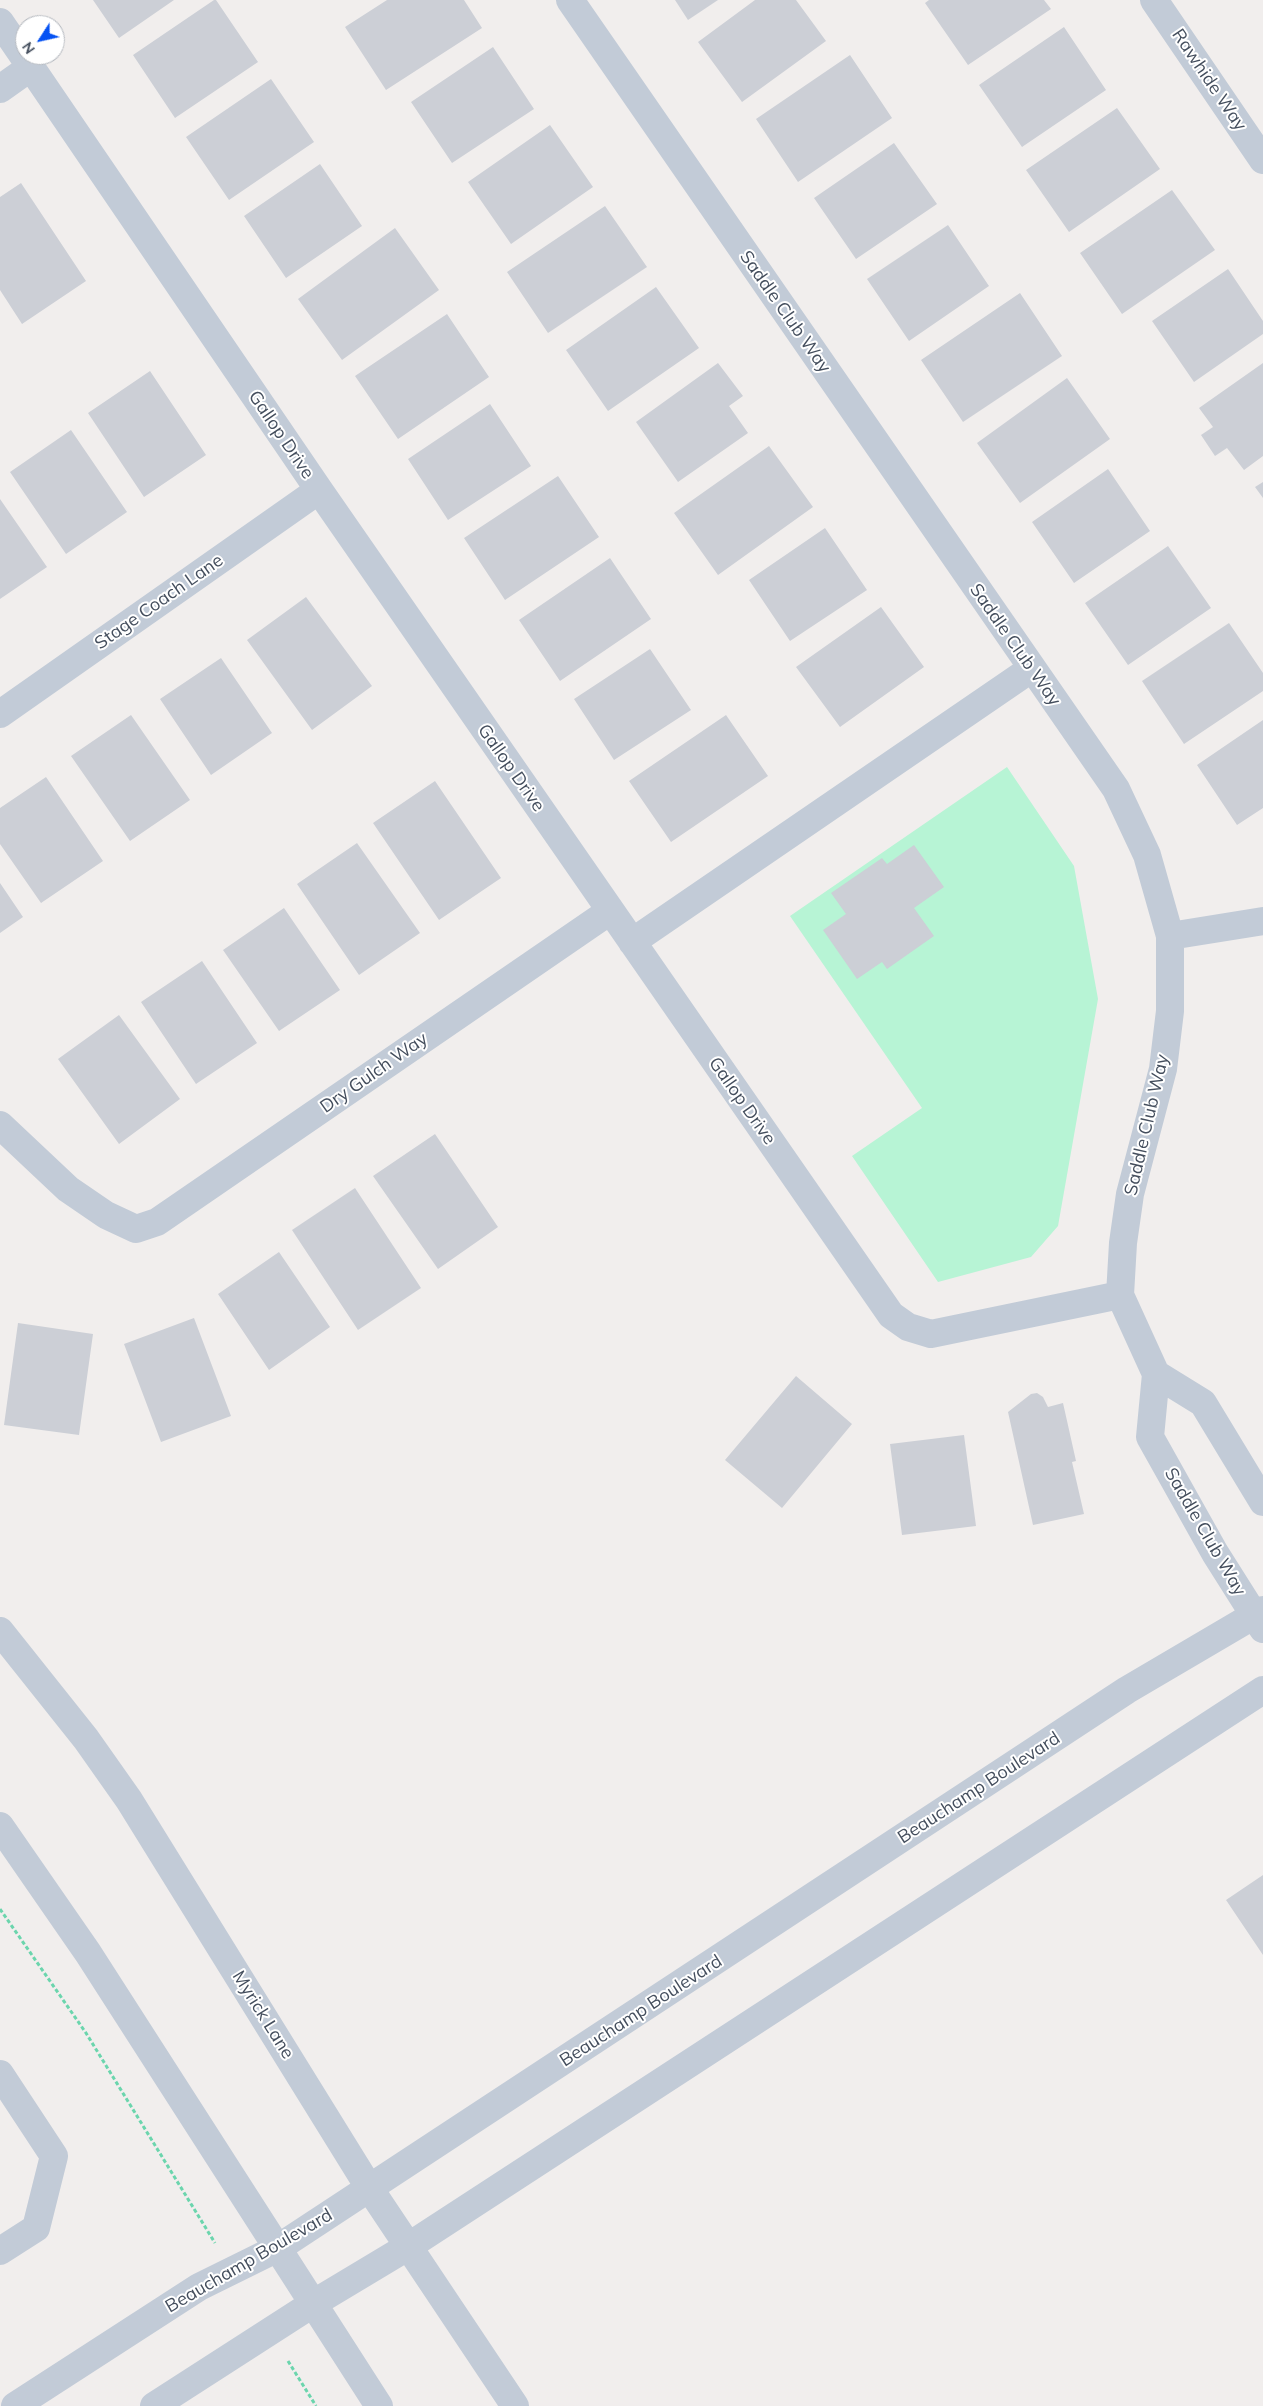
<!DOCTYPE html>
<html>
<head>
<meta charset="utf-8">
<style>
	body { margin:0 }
	#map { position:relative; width:1263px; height:2406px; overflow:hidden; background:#f1eeed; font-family:Mulish,sans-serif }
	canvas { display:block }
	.north { position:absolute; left:15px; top:15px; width:50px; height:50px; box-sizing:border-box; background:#fff; border:1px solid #b4b8be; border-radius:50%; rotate:235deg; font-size:14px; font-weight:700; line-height:20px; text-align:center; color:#444e5d }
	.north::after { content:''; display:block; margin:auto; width:18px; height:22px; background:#0552f3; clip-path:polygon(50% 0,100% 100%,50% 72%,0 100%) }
</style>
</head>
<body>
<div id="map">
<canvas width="1263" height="2406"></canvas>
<div class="north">N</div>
</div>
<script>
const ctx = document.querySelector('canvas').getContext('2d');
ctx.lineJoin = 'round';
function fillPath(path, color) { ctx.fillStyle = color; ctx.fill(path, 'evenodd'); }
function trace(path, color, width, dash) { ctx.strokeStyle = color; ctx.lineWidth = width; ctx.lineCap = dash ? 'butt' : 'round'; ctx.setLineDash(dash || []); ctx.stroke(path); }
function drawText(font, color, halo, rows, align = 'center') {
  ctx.font = font + ' Mulish,sans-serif'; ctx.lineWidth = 4; ctx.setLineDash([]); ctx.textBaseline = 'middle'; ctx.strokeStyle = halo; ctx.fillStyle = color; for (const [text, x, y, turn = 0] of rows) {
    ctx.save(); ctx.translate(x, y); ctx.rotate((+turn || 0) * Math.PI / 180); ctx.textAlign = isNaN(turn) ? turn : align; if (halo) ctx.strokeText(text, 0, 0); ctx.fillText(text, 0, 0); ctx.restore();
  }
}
const green = new Path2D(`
	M1007,767L1074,866L1098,999L1058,1226L1031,1257L938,1282L852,1156L922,1108L790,916Z`);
const building = new Path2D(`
	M93,0H174L119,38Z
	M214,0H216L258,62L175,118L133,55Z
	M387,0H464L482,28L386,90L345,27Z
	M675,0H718L688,20Z
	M755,0H796L826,41L742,102L698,42Z
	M929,0H1044L1051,9L968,65L925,3Z
	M1064,27L1106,90L1022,147L979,85Z
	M493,47L534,109L452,163L411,102Z
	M850,55L892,118L798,182L756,119Z
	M271,79L314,142L229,200L186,137Z
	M1117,108L1160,169L1069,232L1026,170Z
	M550,125L593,187L511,244L468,182Z
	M894,143L937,204L856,259L814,198Z
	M320,164L362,226L286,278L244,216Z
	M21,183L86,281L22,324L0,290V197Z
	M1172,190L1215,250L1122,314L1080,253Z
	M605,206L647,267L548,333L507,272Z
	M948,225L989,286L909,341L867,279Z
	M395,228L439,290L342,360L298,299Z
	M1228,269L1263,321V334L1194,382L1152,321Z
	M656,287L699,348L608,411L566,350Z
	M1020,293L1062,356L963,422L921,360Z
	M447,314L489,377L398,439L355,376Z
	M718,363L743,396L729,406L748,433L678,482L636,422Z
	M1263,363V456L1244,470L1227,448L1215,456L1201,435L1213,427L1199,408Z
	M150,371L206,455L144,497L88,413Z
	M1067,378L1110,439L1020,503L977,443Z
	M490,404L531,466L448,520L408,459Z
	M71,430L127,512L66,554L10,472Z
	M769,446L813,507L718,575L674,513Z
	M1108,469L1150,531L1074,583L1032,522Z
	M558,476L599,537L505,600L464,538Z
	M1263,482V498L1255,487Z
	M0,499L47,567L0,599Z
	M825,528L867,590L790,641L749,580Z
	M1168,546L1211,608L1128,665L1085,603Z
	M610,558L651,619L560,681L519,620Z
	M306,597L372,686L312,730L247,640Z
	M881,607L924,667L840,727L796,667Z
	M1229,623L1263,673V691L1184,744L1142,681Z
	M650,649L691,710L614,760L574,699Z
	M221,658L272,733L211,775L160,699Z
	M131,715L190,800L130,841L71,756Z
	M726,715L768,776L671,842L629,781Z
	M1263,720V808L1237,825L1197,765Z
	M46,777L103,861L41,903L0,844V808Z
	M435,781L501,878L439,920L373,823Z
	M357,843L420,933L359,975L297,884Z
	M914,845L944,887L914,908L934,936L887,969L882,962L857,979L823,930L846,914L831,893L882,858L887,864Z
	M0,883L23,917L0,933Z
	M284,908L340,990L279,1031L223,950Z
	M202,961L257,1043L196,1084L141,1002Z
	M119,1015L180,1099L119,1144L58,1059Z
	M435,1134L498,1227L438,1269L373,1176Z
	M355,1188L421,1288L358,1330L292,1230Z
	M279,1252L330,1327L269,1370L218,1294Z
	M194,1318L231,1416L161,1442L124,1344Z
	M18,1323L93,1334L79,1435L4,1425Z
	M796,1376L852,1424L782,1508L725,1460Z
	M1037,1393L1043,1397L1048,1407L1063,1403L1076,1461L1072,1462L1084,1514L1033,1525L1008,1412L1031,1394Z
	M964,1435L976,1526L902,1535L890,1444Z
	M1263,1875V1955L1226,1900Z`);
const path = new Path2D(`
	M0,1909L86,2033L215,2243
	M288,2361L316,2406`);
const minor = new Path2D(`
	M570,0L1116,789L1147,855L1170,936V1011L1163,1069L1130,1194L1123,1243L1120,1295L1156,1374L1150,1437L1215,1553L1263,1629
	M1154,0L1263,160
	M0,22L319,490L891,1315L908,1327L931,1334L1120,1295
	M0,89L31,67
	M0,714L319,490
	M1170,936L1263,921
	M632,942L1031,669
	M0,1125L68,1189L106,1215L136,1229L157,1222L610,911
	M1156,1374L1203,1403L1263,1502
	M0,1631L86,1739L129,1800L370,2189L515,2406
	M0,1826L88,1953L379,2406
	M0,2074L54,2156L36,2228L0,2251
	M15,2406L199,2287L278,2248L1127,1690L1263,1610
	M154,2406L314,2303L409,2246L1263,1690`);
const streetNames = [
	["Rawhide Way",1209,80,56],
	["Saddle Club Way",785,312,55],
	["Gallop Drive",281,435,56],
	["Stage Coach Lane",159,602,-35],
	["Saddle Club Way",1015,645,55],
	["Gallop Drive",511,768,55],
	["Dry Gulch Way",374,1073,-35],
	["Gallop Drive",742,1101,55],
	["Saddle Club Way",1147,1125,-77],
	["Saddle Club Way",1205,1532,60],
	["Beauchamp Boulevard",979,1788,-33],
	["Beauchamp Boulevard",641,2011,-33],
	["Myrick Lane",263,2015,58],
	["Beauchamp Boulevard",249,2261,-30]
];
fillPath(green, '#b7f4d5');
fillPath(building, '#cccfd6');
trace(path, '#6bd5ad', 3, [4, 2.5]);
trace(minor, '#c2cbd7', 28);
drawText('18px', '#444e5d', '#fff', streetNames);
</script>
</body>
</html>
